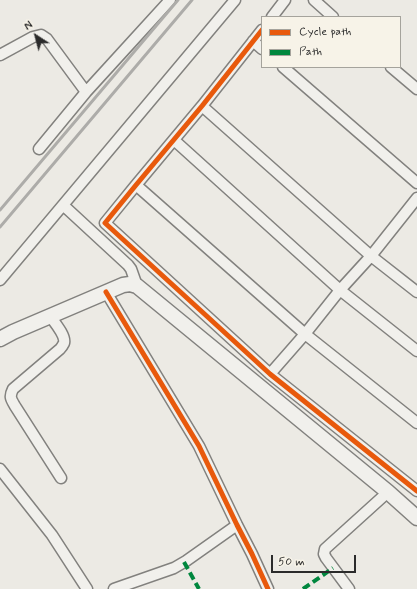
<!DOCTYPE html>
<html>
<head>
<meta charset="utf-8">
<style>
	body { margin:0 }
	#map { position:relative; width:417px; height:589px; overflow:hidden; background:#eceae4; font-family:Mynerve,sans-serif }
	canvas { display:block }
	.legend { position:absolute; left:261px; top:16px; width:140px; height:52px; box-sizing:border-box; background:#f7f3e8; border:1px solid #a5a39c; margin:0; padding:5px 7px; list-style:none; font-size:12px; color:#2b2b2b }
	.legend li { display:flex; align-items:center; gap:8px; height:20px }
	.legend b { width:20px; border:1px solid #a5a39c }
	.north { position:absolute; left:16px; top:16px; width:40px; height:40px; -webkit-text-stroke:3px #f7f3e8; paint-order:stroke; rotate:324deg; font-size:11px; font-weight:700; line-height:16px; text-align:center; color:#2b2b2b }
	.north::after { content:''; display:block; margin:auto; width:14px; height:18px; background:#2b2b2b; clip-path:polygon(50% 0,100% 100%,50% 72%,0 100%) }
	.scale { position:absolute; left:271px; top:555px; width:85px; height:18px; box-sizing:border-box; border:2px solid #2b2b2b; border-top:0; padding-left:5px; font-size:12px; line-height:14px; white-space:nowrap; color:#2b2b2b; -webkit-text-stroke:3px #f7f3e8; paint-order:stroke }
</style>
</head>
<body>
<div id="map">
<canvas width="417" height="589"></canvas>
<ul class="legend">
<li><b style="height:5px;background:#e8590c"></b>Cycle path</li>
<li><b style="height:5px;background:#00873e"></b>Path</li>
</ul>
<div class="north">N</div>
<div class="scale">50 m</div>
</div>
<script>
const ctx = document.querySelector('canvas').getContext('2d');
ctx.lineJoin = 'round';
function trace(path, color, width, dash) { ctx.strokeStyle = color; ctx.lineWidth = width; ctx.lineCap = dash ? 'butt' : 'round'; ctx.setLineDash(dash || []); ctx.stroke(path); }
const street = new Path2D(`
	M314,0L333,17
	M272,17L285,0
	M262,30L202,106L136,185L105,223L270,374L417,491
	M253,41L262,49
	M0,55L33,37L41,35L47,39L86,92
	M283,67L417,183
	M391,67L417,89
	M202,106L371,256L417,292
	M174,140L340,290L417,351
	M39,149L86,92L170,0
	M136,185L305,334L417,423
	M63,205L128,265L131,269L137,286
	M0,280L235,0
	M106,292L199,446L237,525L252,554L268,589
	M50,316C55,323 66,336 64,343C63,345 61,348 60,349L13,389C9,397 11,399 15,406L61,478
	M270,374L305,334L340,290L371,256L417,198
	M0,469L52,535L87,589
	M114,589L174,568L186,561L237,525
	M349,589L326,558L324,554L325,549L388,492`);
const secondary = new Path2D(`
	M0,339L13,332L123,285L130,284L137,286L388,492L417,518`);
const rail = new Path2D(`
	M0,210L178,0
	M0,227L192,0`);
const quiet = new Path2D(`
	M184,562L199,589
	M303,589L333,568`);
const cycleway = new Path2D(`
	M262,30L202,106L136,185L105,223L270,374L417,491
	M106,292L199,446L237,525L252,554L268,589`);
trace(street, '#82817e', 13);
trace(secondary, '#82817e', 17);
trace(street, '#f1f0ec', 10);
trace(secondary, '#f1f0ec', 14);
trace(rail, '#adaca9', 3);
trace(quiet, '#00873e', 4, [8, 4]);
trace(cycleway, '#e8590c', 5);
</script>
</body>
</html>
